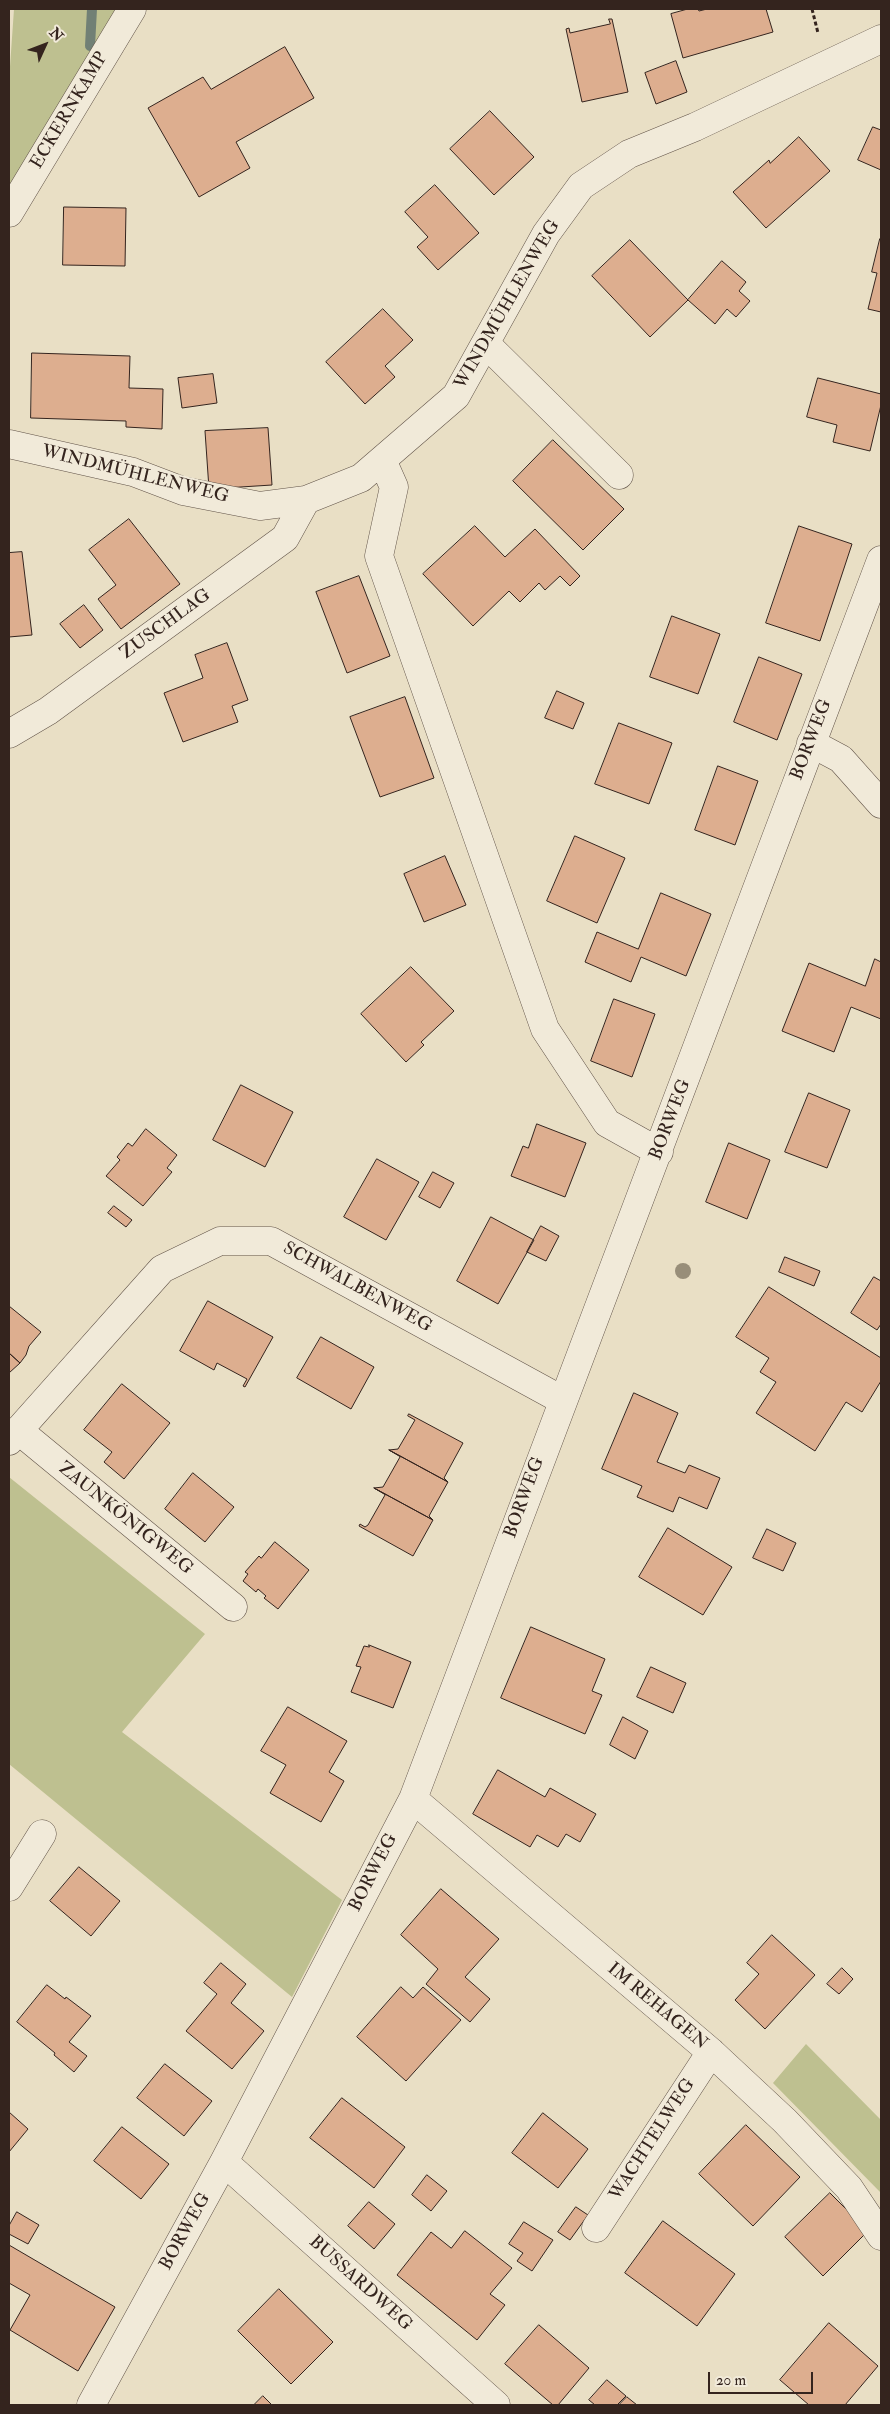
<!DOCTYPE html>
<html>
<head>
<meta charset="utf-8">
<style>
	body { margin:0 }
	#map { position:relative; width:890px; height:2414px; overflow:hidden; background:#e9dfc5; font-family:"IM FELL Double Pica",serif }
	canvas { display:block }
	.frame { position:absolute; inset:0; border:10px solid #34241e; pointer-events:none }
	.north { position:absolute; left:20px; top:20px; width:50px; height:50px; -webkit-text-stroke:4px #f1ead9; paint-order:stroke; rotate:47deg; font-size:14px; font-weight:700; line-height:20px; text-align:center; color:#34241e }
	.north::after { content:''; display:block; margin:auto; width:18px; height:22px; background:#34241e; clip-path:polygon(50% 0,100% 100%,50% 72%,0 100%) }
	.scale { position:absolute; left:708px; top:2372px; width:105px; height:22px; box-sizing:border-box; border:2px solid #34241e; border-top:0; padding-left:6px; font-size:15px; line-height:18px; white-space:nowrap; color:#34241e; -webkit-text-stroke:4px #f1ead9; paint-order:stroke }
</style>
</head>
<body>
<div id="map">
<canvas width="890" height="2414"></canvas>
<div class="frame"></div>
<div class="north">N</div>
<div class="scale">20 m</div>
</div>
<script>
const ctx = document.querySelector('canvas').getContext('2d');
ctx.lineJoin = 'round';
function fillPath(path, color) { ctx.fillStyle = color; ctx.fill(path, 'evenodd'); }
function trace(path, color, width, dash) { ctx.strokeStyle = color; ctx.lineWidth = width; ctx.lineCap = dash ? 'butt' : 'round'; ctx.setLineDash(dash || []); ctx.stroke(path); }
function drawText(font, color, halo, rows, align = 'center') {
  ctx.font = font + ' "IM FELL Double Pica",serif'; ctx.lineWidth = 4; ctx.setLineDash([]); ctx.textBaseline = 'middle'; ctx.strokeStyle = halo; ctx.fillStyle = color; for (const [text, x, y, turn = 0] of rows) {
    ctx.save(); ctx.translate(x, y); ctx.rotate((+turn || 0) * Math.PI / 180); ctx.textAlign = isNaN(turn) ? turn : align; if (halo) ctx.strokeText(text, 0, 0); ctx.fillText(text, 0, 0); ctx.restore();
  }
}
const green = new Path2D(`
	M14,9H130L9,200V81Z
	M9,1477L205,1634L122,1732L342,1900L292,1997L9,1764Z
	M806,2044L881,2120V2193L773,2083Z`);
const stream = new Path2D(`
	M90,46L92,9`);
const building = new Path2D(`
	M688,9H698L699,11L707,9H766L773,32L683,58L671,14Z
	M609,19H612L628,92L582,102L566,29L569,28L570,33L610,24Z
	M285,47L314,98L236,142L250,168L199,197L148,108L203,77L211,89Z
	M676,61L687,92L656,104L645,73Z
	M490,111L534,157L494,195L450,149Z
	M873,127L881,130V170L858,160Z
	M799,137L830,171L766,228L733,192L769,160L770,163Z
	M435,185L479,233L438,270L417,247L428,237L405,212Z
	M64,207L126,208L125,266L63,265Z
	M880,239L881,240V312L868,309L877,273L872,272Z
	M630,240L688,300L650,337L592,276Z
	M722,261L746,282L739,291L750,301L736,317L727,309L715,324L688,300Z
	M383,309L413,340L385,366L395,377L365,404L326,362Z
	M32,353L130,356L129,388L163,389L162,429L126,427V421L31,418Z
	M213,374L217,403L182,408L178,378Z
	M818,378L881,394V405L870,451L833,442L837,425L807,417Z
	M268,428L272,485L209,489L205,431Z
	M553,440L624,509L583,550L513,481Z
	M129,519L180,584L121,629L98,599L116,585L89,550Z
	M475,526L505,557L535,529L580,576L570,586L560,576L545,590L539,583L520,602L509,591L473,626L423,574Z
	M799,526L852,544L820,641L766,623Z
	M22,552L32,635L9,637V553Z
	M359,576L390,656L347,673L316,592Z
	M84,605L103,630L80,648L60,624Z
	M672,616L720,634L698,694L650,677Z
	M227,643L248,700L232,706L238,722L183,742L164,693L203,678L195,655Z
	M759,657L802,674L777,740L734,722Z
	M557,691L584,703L573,729L545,718Z
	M405,697L434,778L380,797L350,717Z
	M619,723L672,743L649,804L595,784Z
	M718,766L758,781L735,845L695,830Z
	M575,836L625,858L597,923L547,901Z
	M445,856L466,905L424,922L404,874Z
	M661,893L711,914L686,976L641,957L631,982L585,962L597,932L638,949Z
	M875,959L881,962V1019L851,1007L834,1052L782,1031L809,963L865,986Z
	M411,967L454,1011L421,1042L424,1045L406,1062L361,1014Z
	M614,999L655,1014L632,1077L591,1061Z
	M241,1085L293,1112L265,1167L213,1140Z
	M809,1093L850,1110L827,1168L785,1152Z
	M537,1124L586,1143L565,1197L511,1176L523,1146L528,1148Z
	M146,1129L177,1155L167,1168L172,1172L143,1206L106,1176L120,1160L117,1157L128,1143L132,1146Z
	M729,1143L770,1160L747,1219L706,1202Z
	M377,1159L419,1182L386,1240L344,1217Z
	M433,1172L454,1183L440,1208L419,1197Z
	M114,1206L132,1220L126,1227L108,1213Z
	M491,1217L534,1240L498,1304L457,1281Z
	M541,1226L559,1236L546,1261L527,1252Z
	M785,1257L820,1271L814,1286L779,1272Z
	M874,1277L881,1281V1324L877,1330L851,1313Z
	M769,1287L881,1358V1381L862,1412L846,1402L815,1451L756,1413L776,1382L760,1372L769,1358L736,1337Z
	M208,1301L273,1337L245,1387L243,1386L247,1379L217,1363L214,1370L180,1351Z
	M9,1306L41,1332L29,1346L26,1355L20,1363L9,1353Z
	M321,1337L374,1367L351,1409L297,1378Z
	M9,1353L20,1363L9,1373Z
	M122,1384L170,1423L124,1479L104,1462L112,1452L84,1430Z
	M634,1393L678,1413L657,1462L685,1473L689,1465L720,1478L707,1509L679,1497L673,1512L637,1497L642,1486L602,1469Z
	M409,1414L463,1443L444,1478L448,1482L389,1450L398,1449L415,1420L408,1416Z
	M389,1450L448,1482L429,1516L433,1520L374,1488L383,1487L400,1457Z
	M193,1473L234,1507L205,1542L165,1509Z
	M374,1488L433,1520L413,1556L359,1526L360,1524L365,1527L368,1525L385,1495Z
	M668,1528L732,1567L703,1615L639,1577Z
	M767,1529L796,1543L783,1571L753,1558Z
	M275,1542L309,1570L278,1609L264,1598L266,1596L258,1589L256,1592L243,1581L248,1574L245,1572L259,1556L261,1558Z
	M531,1627L605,1659L592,1691L602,1695L585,1734L501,1698Z
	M369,1645L411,1662L393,1708L351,1692L361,1667L356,1666L364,1646L369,1647Z
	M651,1667L686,1683L673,1713L637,1697Z
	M288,1707L347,1741L329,1772L344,1781L321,1822L270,1793L286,1765L261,1751Z
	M623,1717L648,1731L635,1759L610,1745Z
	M498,1770L545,1797L550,1788L596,1814L580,1842L566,1834L558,1847L537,1835L530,1847L473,1814Z
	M79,1867L120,1901L91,1936L50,1901Z
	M441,1889L499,1939L465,1977L490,1999L470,2022L426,1984L438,1969L401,1935Z
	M772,1935L815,1975L765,2029L735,2000L759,1974L747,1963Z
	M221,1963L246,1984L231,2003L264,2031L232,2069L186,2031L217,1994L204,1983Z
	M842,1968L853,1979L839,1994L827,1984Z
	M47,1985L65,1999L66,1997L91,2016L69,2042L87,2056L74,2072L54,2055L55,2053L17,2022Z
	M401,1987L413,1998L423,1987L461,2020L406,2081L357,2037Z
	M165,2064L212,2101L184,2136L137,2098Z
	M342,2098L405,2147L374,2188L310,2138Z
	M9,2112L28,2129L9,2152Z
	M543,2113L588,2149L558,2188L512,2153Z
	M746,2125L800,2177L753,2226L699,2174Z
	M122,2127L169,2164L141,2199L94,2161Z
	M427,2175L447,2191L431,2211L412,2195Z
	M830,2193L868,2231L823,2276L785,2237Z
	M369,2202L395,2224L374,2249L348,2226Z
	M576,2207L588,2215L570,2240L558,2232Z
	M17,2212L39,2225L28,2244L9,2234V2226Z
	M663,2221L735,2274L697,2326L625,2273Z
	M524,2222L553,2240L532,2271L517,2261L523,2253L509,2244Z
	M465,2231L512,2268L490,2294L505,2305L477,2340L397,2275L431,2232L451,2248Z
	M9,2245L115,2307L78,2371L10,2330L30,2295L9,2283Z
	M279,2289L333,2342L291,2384L238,2331Z
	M829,2323L878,2366L845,2405H809L780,2380Z
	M539,2325L589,2368L558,2405H553L505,2364Z
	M607,2380L626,2396L617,2405H595L589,2400Z
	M263,2396L272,2405H254Z
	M627,2397L637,2405H619Z`);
const path = new Path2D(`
	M812,9L818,33`);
const minor = new Path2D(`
	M9,213L132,9
	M486,344L619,475
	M9,444L133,472L183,491L260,506L306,500L361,478L456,396L546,234L581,186L629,154L695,127L881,39
	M382,460L394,487L379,556L545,1029L607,1123L659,1152
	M9,734L48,711L285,538L306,500
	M811,743L841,759L881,804
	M18,1430L233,1607
	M9,1441L162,1269L220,1241H271L562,1400
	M413,1799L711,2052L785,2121L849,2188L881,2236
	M9,1887L42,1834
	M224,2162L496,2405
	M596,2228L711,2052
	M91,2405L224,2162L413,1799L881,560`);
const trees = [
	[683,1271]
];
const streetNames = [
	["ECKERNKAMP",70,111,-59],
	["WINDMÜHLENWEG",508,305,-60],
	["WINDMÜHLENWEG",135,475,14],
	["ZUSCHLAG",166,625,-36],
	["BORWEG",812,740,-69],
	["BORWEG",671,1120,-69],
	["SCHWALBENWEG",357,1288,29],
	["BORWEG",525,1498,-70],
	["ZAUNKÖNIGWEG",125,1519,39],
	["BORWEG",374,1873,-63],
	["IM REHAGEN",657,2007,40],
	["WACHTELWEG",653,2140,-57],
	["BORWEG",186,2232,-61],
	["BUSSARDWEG",360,2284,42]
];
fillPath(green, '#bec090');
trace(stream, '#718075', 10);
fillPath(building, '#ddae8f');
trace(building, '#34241e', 1);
trace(minor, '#615348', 29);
trace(path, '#34241e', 3, [4, 2.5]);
trace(minor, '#f1ead9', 28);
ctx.fillStyle = '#988e79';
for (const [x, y] of trees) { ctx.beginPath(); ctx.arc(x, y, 8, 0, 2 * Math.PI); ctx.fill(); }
drawText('18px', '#34241e', '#f1ead9', streetNames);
</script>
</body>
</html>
